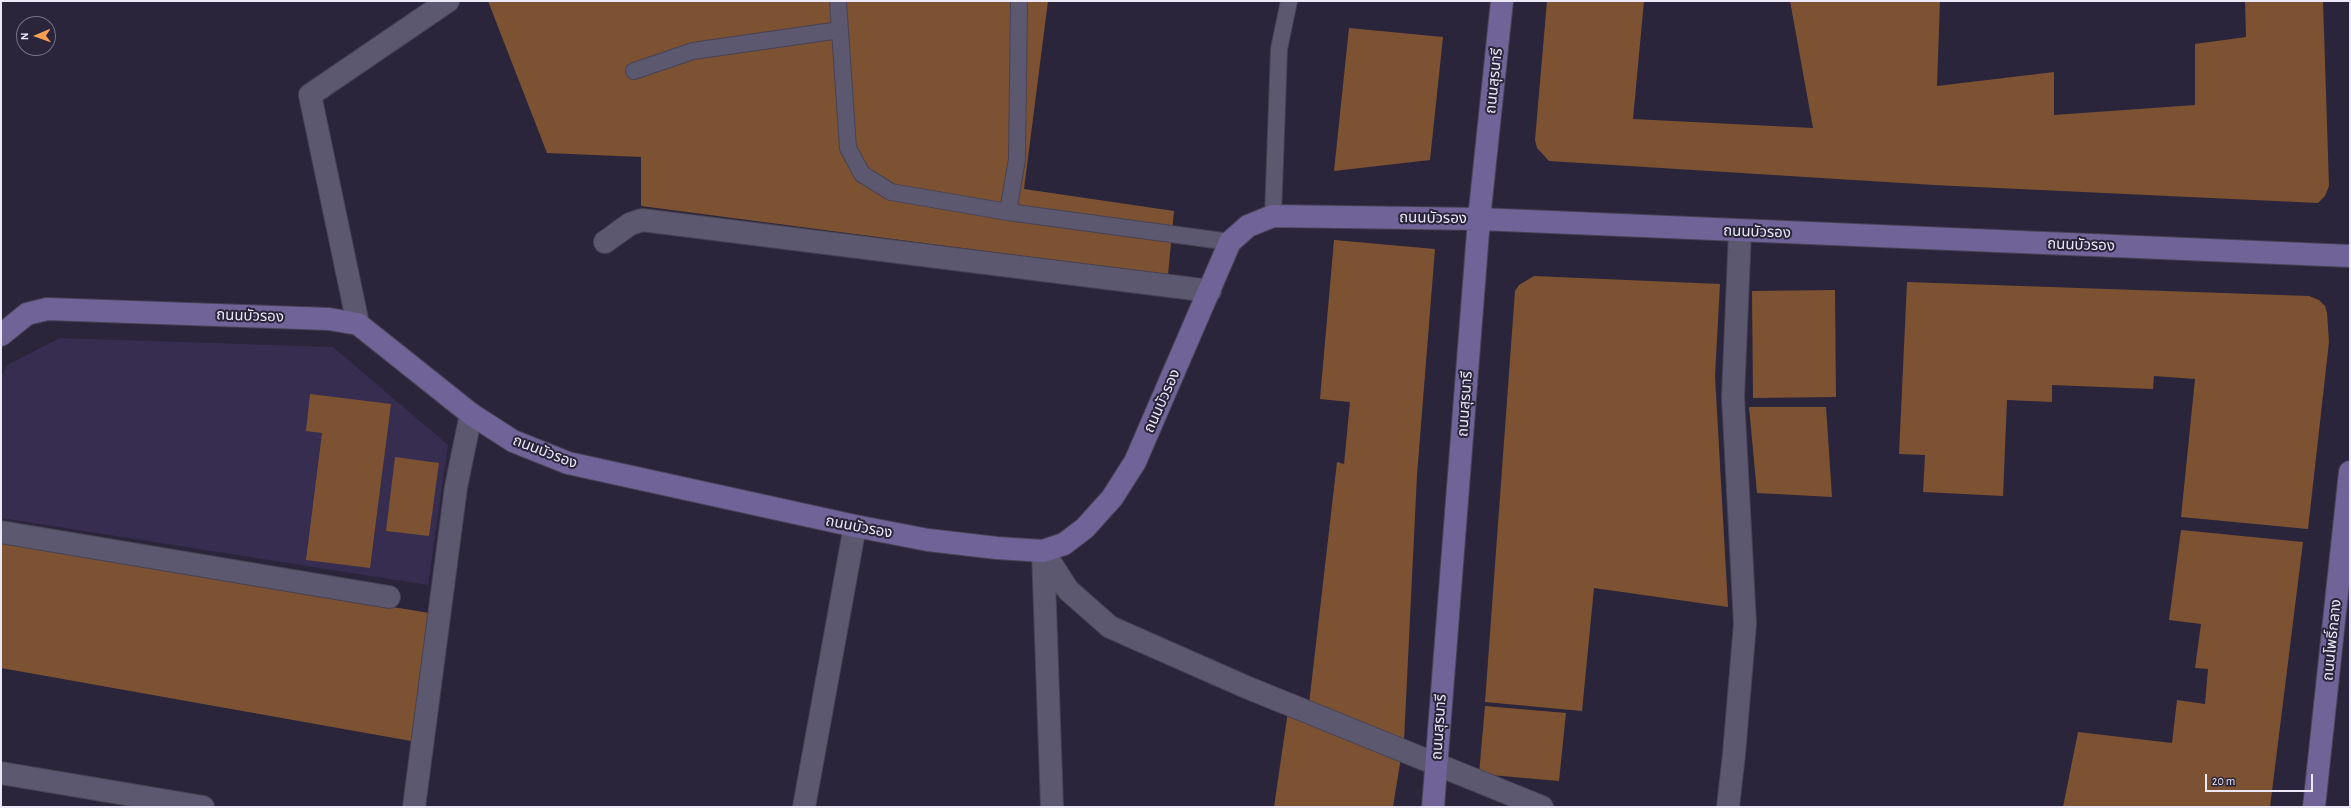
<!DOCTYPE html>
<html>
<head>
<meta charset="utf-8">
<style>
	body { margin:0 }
	#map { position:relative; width:2351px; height:808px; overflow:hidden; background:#2a253b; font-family:"Alegreya Sans",sans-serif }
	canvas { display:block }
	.frame { position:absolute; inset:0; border:2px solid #ebe8f7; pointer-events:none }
	.north { position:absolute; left:16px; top:16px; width:40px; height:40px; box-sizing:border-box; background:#2a253b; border:1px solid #777386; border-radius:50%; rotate:268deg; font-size:11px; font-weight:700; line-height:16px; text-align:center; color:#ebe8f7 }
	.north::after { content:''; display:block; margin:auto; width:14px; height:18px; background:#fb9e52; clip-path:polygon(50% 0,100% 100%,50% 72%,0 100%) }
	.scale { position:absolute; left:2205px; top:774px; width:108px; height:18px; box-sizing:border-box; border:2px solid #ebe8f7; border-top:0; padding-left:5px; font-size:12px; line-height:14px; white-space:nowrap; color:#ebe8f7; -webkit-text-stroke:3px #2a253b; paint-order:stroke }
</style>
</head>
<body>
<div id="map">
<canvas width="2351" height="808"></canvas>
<div class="frame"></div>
<div class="north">N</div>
<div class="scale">20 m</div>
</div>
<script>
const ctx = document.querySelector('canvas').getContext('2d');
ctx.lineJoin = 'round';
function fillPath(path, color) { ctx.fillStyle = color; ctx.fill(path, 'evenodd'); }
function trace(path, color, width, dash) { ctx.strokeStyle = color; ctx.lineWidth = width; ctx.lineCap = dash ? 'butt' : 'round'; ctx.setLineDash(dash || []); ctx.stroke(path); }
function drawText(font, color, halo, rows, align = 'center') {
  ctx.font = font + ' "Alegreya Sans","Noto Sans Thai",sans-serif'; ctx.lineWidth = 4; ctx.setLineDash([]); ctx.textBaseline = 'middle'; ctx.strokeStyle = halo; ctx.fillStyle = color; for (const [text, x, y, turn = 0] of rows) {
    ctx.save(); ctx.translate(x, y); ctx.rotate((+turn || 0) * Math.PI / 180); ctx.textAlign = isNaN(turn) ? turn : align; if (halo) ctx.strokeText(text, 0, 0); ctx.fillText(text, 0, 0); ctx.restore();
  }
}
const green = new Path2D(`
	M60,338L333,347L448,445L428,585L1,518V377L7,365Z`);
const building = new Path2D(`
	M488,1H1048L1024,189L1174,211L1168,275L641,206V157L547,153Z
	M1547,1H1644L1633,119L1813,128L1790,1H1940L1937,86L2054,72V115L2195,105V44L2246,37L2245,1H2323L2329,186L2325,196L2318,203L1934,185L1549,161L1537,148L1535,140Z
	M1349,28L1443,37L1430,160L1334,171Z
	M1334,240L1435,249L1417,475L1404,741L1309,704L1337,462L1344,464L1350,402L1320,399Z
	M1534,276L1720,284L1715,376L1728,607L1594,588L1582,711L1485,702L1515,291L1519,285Z
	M1907,282L2309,296L2319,300L2325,306L2327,313L2329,342L2308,529L2181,517L2195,379L2154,376L2153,389L2052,385V402L2007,400L2003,496L1923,492L1925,455L1899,454Z
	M1835,290L1836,397L1753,398L1752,291Z
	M310,394L391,404L370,568L306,560L322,433L306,431Z
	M1749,407H1826L1832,497L1757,493Z
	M395,457L439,463L429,536L386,531Z
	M2181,530L2303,542L2270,807H2063L2078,732L2172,743L2177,700L2205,704L2208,669L2195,668L2201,624L2169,620Z
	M1,542L429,613L411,741L1,668Z
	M1485,706L1566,713L1559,781L1479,774Z
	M1288,711L1401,757L1393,807H1274Z`);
const lane = new Path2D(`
	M838,1L848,148L862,174L891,192L1008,212L1230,242
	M634,71L693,51L840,30
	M1008,212L1017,159L1019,1
	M1273,216L1279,49L1289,1`);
const street = new Path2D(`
	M605,242L630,224L642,220L1210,291
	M358,324L310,95L448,1
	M1,532L389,597
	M1043,551L1068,590L1110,627L1246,687L1542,807
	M1043,552L1052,807
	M1,773L203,807
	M414,807L456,487L471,414
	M804,807L855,526
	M1728,807L1734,754L1745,624L1733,397L1740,231`);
const secondary = new Path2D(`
	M1,335L27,314L47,309L329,319L358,324L471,414L513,441L568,463L855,526L928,540L997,548L1043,551L1064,544L1085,528L1112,498L1135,462L1230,242L1248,226L1273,216L1479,219L2350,256
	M1433,807L1479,219L1502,1
	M2314,807L2350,472`);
const streetNames = [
	["ถนนสุรนารี",1494,81,-84],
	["ถนนบัวรอง",1433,218,1],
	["ถนนบัวรอง",1757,232,2],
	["ถนนบัวรอง",2081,245,2],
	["ถนนบัวรอง",250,316,2],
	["ถนนบัวรอง",1162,401,-66],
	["ถนนสุรนารี",1465,404,-86],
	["ถนนบัวรอง",545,452,21],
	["ถนนบัวรอง",859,527,11],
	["ถนนโพธิ์กลาง",2332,640,-84],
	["ถนนสุรนารี",1439,727,-86]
];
fillPath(green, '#362d51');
fillPath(building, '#7c5232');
trace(lane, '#474254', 18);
trace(street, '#474254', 24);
trace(secondary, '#474254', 24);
trace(lane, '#5c5870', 16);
trace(street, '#5c5870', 22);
trace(secondary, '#706398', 22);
drawText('15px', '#ebe8f7', '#2a253b', streetNames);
</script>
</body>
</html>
